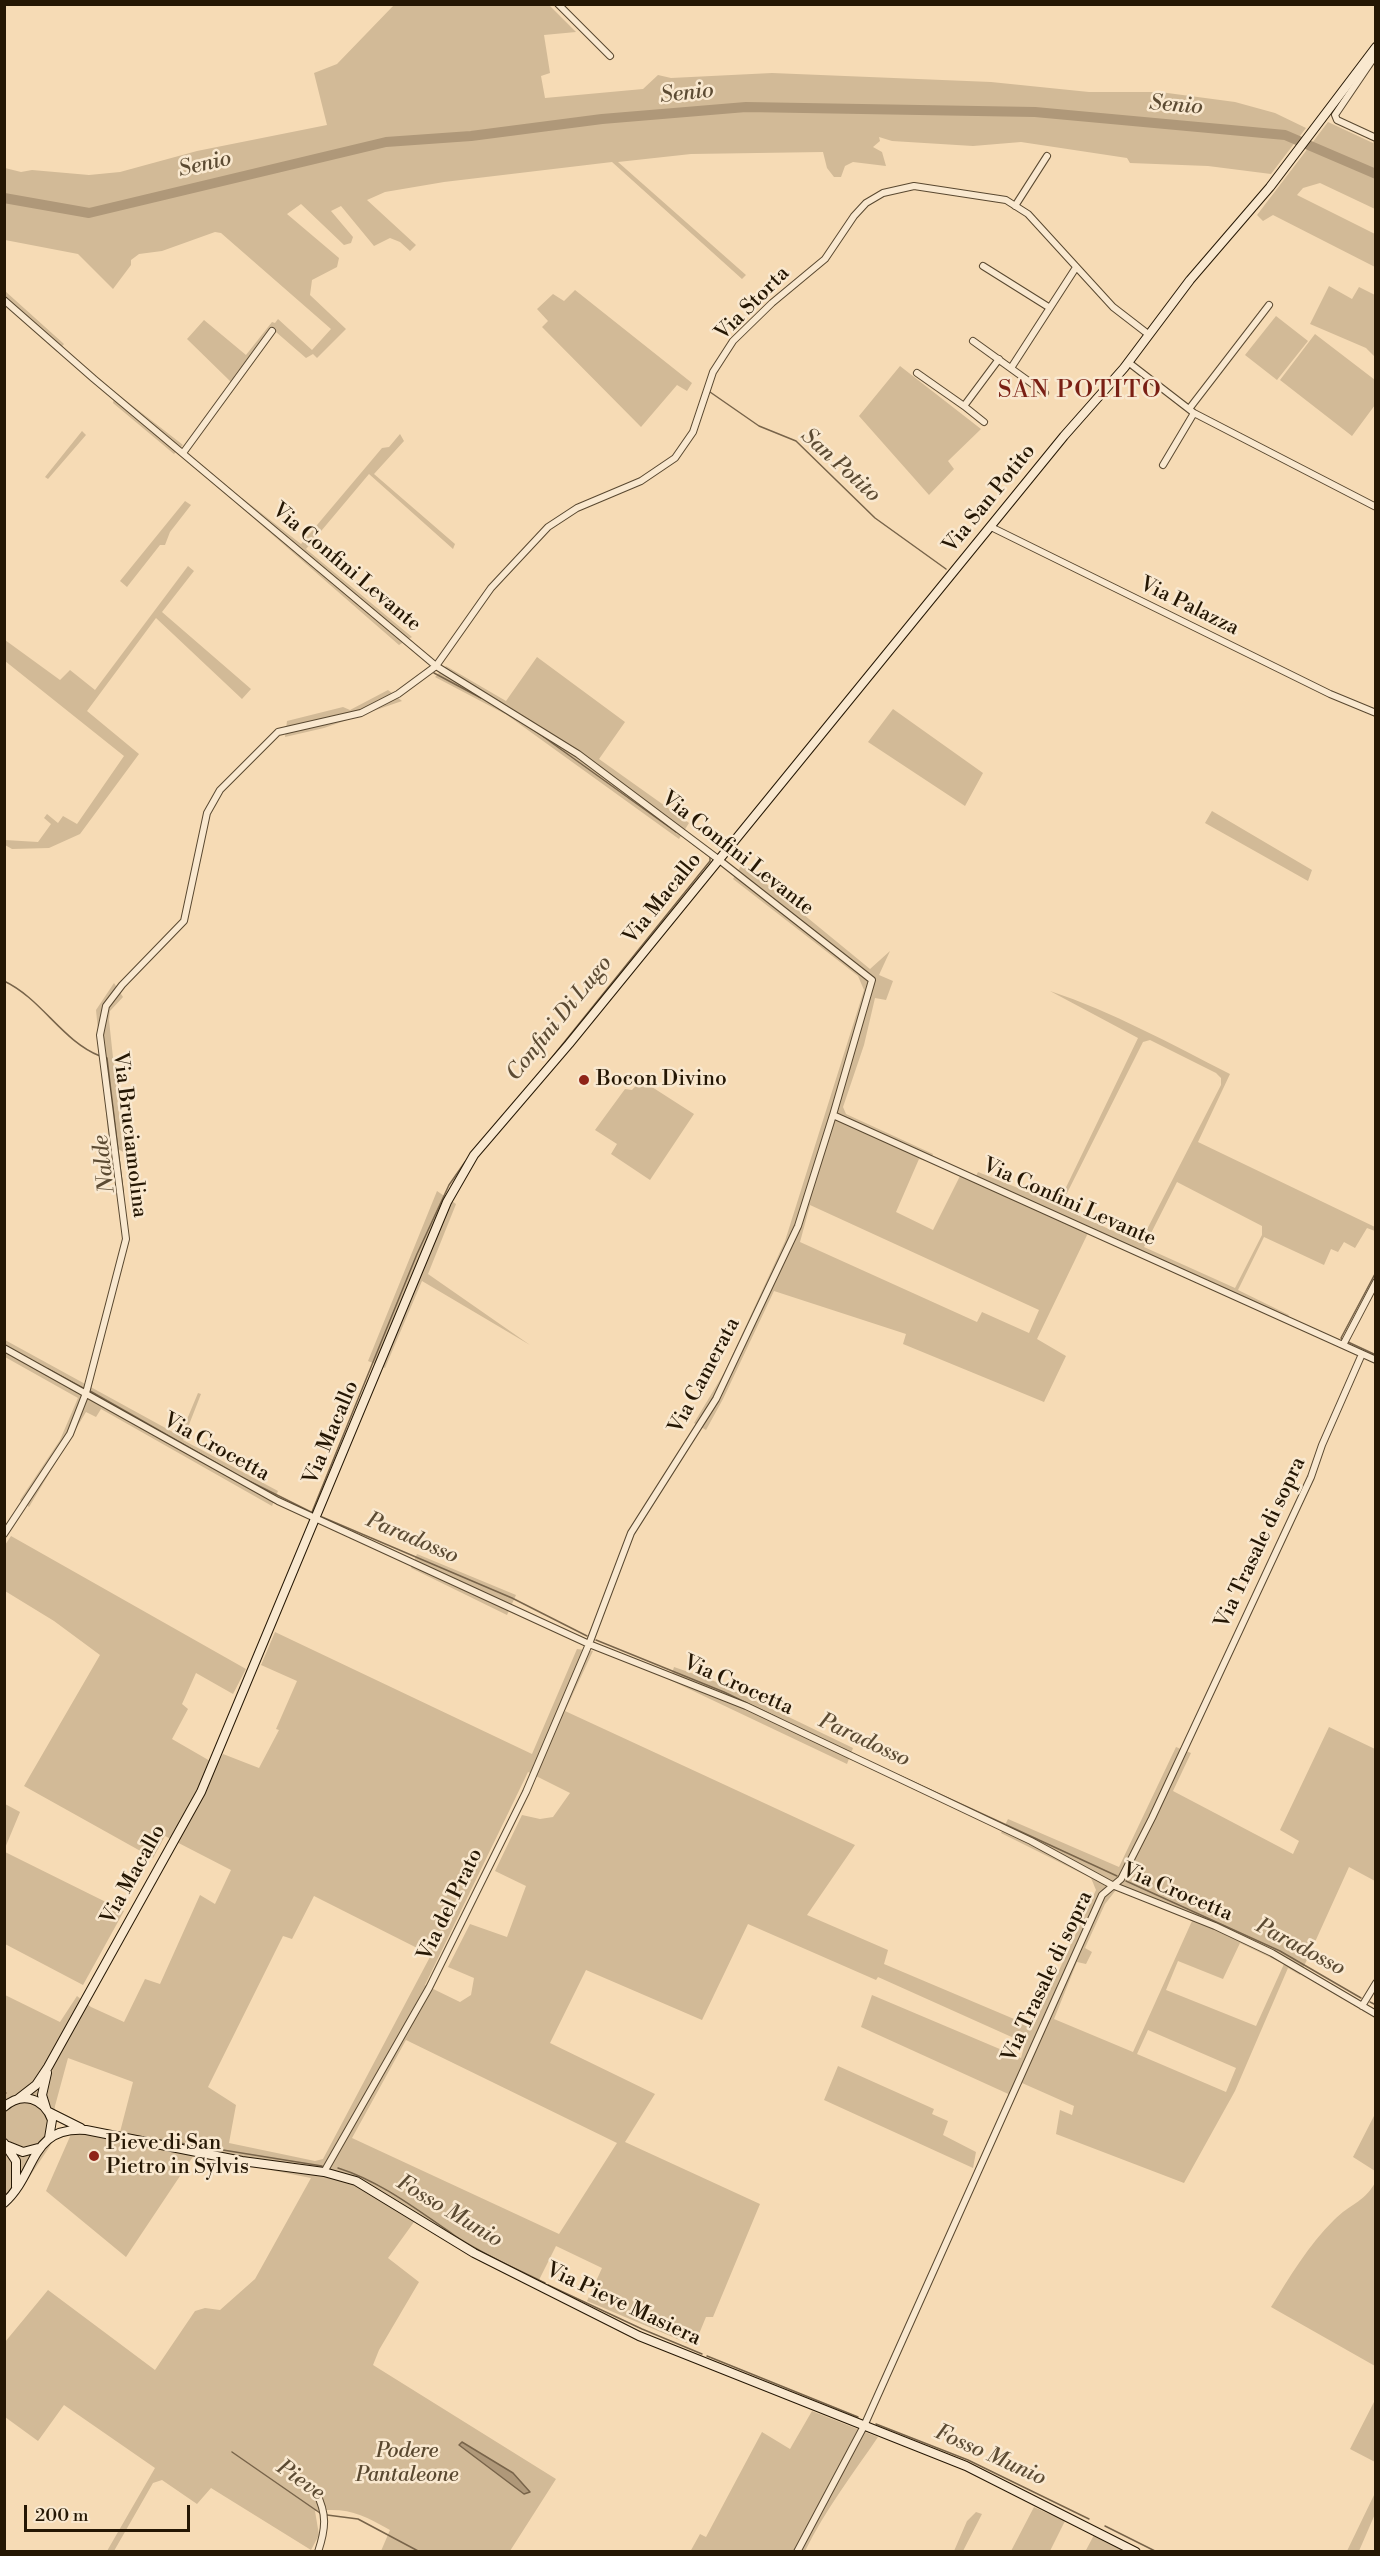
<!DOCTYPE html>
<html>
<head>
<meta charset="utf-8">
<style>
	body { margin:0 }
	#map { position:relative; width:1380px; height:2556px; overflow:hidden; background:#f6dbb5; font-family:"Libre Bodoni",serif }
	canvas { display:block }
	.frame { position:absolute; inset:0; border:6px solid #251704; pointer-events:none }
	.scale { position:absolute; left:24px; top:2505px; width:166px; height:27px; box-sizing:border-box; border:3px solid #251704; border-top:0; padding-left:8px; font-size:18px; line-height:21px; white-space:nowrap; color:#251704; -webkit-text-stroke:4px #f9e8cf; paint-order:stroke }
</style>
</head>
<body>
<div id="map">
<canvas width="1380" height="2556"></canvas>
<div class="frame"></div>
<div class="scale">200 m</div>
</div>
<script>
const ctx = document.querySelector('canvas').getContext('2d');
ctx.lineJoin = 'round';
function fillPath(path, color) { ctx.fillStyle = color; ctx.fill(path, 'evenodd'); }
function trace(path, color, width, dash) { ctx.strokeStyle = color; ctx.lineWidth = width; ctx.lineCap = dash ? 'butt' : 'round'; ctx.setLineDash(dash || []); ctx.stroke(path); }
function drawText(font, color, halo, rows, align = 'center') {
  ctx.font = font + ' "Libre Bodoni",serif'; ctx.lineWidth = 5; ctx.setLineDash([]); ctx.textBaseline = 'middle'; ctx.strokeStyle = halo; ctx.fillStyle = color; for (const [text, x, y, turn = 0] of rows) {
    ctx.save(); ctx.translate(x, y); ctx.rotate((+turn || 0) * Math.PI / 180); ctx.textAlign = isNaN(turn) ? turn : align; if (halo) ctx.strokeText(text, 0, 0); ctx.fillText(text, 0, 0); ctx.restore();
  }
}
const green = new Path2D(`
	M394,5H549L576,32L544,35L550,73L541,76L545,98L643,89L658,75L671,78L772,73L991,82L1089,92H1160L1235,102L1275,113L1306,128L1271,174L1208,166L1130,163L1127,158L1021,142L973,146L892,141L879,137L880,141L873,147L882,152L886,166L853,162L845,166L841,177H834L827,168L823,152L691,154L618,162L746,275L742,279L612,162L444,182L385,192L367,200L416,245L410,251L400,242L390,238L374,246L341,206L331,211L353,237L351,243L344,245L301,204L287,214L339,258L337,267L312,280L310,295L346,329L317,358L313,354L306,358L276,332L231,393L226,389L231,382L187,339L204,320L246,355L272,322L275,323L278,319L312,350L331,329L221,233L215,232L162,251L139,254L131,260V265L113,289L78,254L5,240V168L21,172L32,170L89,175L120,172L197,151L327,125L314,73L337,64Z
	M1328,122L1373,143L1375,138V209L1320,183L1303,188L1297,195L1375,234V267L1273,215L1263,221L1257,215Z
	M1329,286L1352,299L1359,287L1375,295V357L1366,348L1310,324Z
	M575,290L692,383L687,391L677,385L641,427L542,327L548,321L537,309L553,294L564,301Z
	M5,291L64,344L57,352L5,306Z
	M1276,316L1308,341L1277,380L1245,355Z
	M1315,334L1375,380V405L1352,436L1280,380Z
	M900,366L981,429L948,461L954,469L929,495L859,416Z
	M115,392L183,445L174,454L113,403Z
	M82,431L86,435L48,479L45,477Z
	M400,434L404,441L374,474L455,544L453,549L369,474L306,549L412,637L399,645L236,503L242,498L301,544L382,448L389,447Z
	M185,501L191,505L170,532L165,545H160L127,587L120,581Z
	M188,566L194,571L162,612L251,689L242,699L156,618L87,711L139,754L80,834L49,848L12,849L5,845V840L38,842L51,824L44,818L47,814L58,823L63,816L77,824L124,756L5,661V640L60,680L70,670L95,690Z
	M537,657L625,722L599,759L689,823L679,839L507,715L435,677L446,666L506,701Z
	M388,690L402,701L324,728L285,737L287,721L343,707L350,710Z
	M893,709L983,773L965,806L868,742Z
	M1212,811L1312,870L1308,881L1205,823Z
	M742,864L870,969L890,951L879,975L893,981L886,1000L875,998L864,1045L843,1107L846,1114L933,1154L930,1162L919,1159L896,1212L933,1230L960,1176L973,1182L978,1172L1058,1204L1138,1038L1050,991C1113,1012 1171,1044 1230,1074L1198,1142L1375,1227V1231L1367,1228L1355,1248L1344,1242L1338,1252L1331,1249L1324,1265L1264,1237L1238,1290L1289,1315L1285,1322L1088,1233L1037,1339L1066,1356L1044,1402L903,1344L906,1334L774,1291L723,1399L706,1430L694,1423L724,1373L785,1241L864,990L858,976L733,879ZM1150,1040L1216,1073L1221,1078V1085L1140,1243L1060,1207L1143,1042ZM1177,1182L1262,1226V1235L1235,1288L1144,1247ZM810,1205L1039,1310L1029,1333L982,1312L977,1322L800,1242Z
	M114,983L123,997L110,1011L109,1020L123,1152L109,1143L96,1010Z
	M641,1080L694,1114L650,1180L611,1154L617,1144L595,1130L625,1089L632,1090Z
	M437,1191L456,1204L428,1274L530,1345L422,1281L385,1368L368,1361Z
	M5,1340L180,1436L198,1393L201,1394L183,1440L278,1491L272,1506L101,1409L96,1417L86,1412L29,1507L20,1500L60,1440L78,1398L5,1357Z
	M11,1536L246,1669L233,1694L196,1673L182,1704L188,1709L172,1739L217,1765L223,1754L259,1768L279,1730L276,1729L297,1681L261,1665L275,1632L532,1754L577,1649L593,1651L565,1711L855,1845L807,1915L888,1950L884,1964L1033,2027L1096,1890L1091,1878L1001,1833L1008,1819L1119,1867L1176,1747L1191,1753L1173,1791L1293,1854L1299,1841L1280,1830L1329,1727L1375,1749V1881L1349,1867L1300,1975L1288,1968L1235,2091L1184,2183L1056,2134L1060,2110L1072,2115L1074,2106L1022,2083L1015,2097L861,2027L872,1995L1021,2058L1025,2043L878,1977L876,1980L748,1924L702,2020L586,1970L550,2043L655,2094L625,2142L760,2204L713,2317H706L694,2346L587,2301L602,2268L556,2246L535,2288L414,2222L388,2258L419,2282L379,2350L373,2365L556,2479L510,2551H381L390,2530C362,2514 348,2507 315,2511L319,2535L311,2550L211,2488L197,2504L162,2480L153,2483L114,2551H107L155,2468L64,2405L38,2441L5,2417V2342L48,2290L155,2370L195,2311L205,2308L220,2310L255,2279L311,2178L194,2155L126,2257L46,2191L72,2132H120L133,2082L68,2058L55,2106L52,2143L14,2200L5,2206V1995L60,2022L77,1996L91,2007L124,2022L145,1979L160,1984L200,1895L215,1904L231,1870L165,1836L153,1858L24,1786L100,1655L54,1621L5,1591V1545ZM528,1772L570,1793L553,1817L540,1819L522,1815L495,1871L526,1886L507,1937L470,1924L448,1967L474,1978L471,1995L460,2002L425,1985ZM1116,1890L1192,1921L1133,2052L1054,2019L1077,1962L1086,1964L1092,1952L1085,1948L1105,1904ZM314,1896L431,1955L323,2159L315,2161L229,2143L236,2105L208,2087L283,1936L292,1939ZM1240,1943L1284,1964L1256,2026L1166,1990L1178,1961L1223,1979ZM1148,2030L1236,2068L1226,2092L1137,2054ZM406,2040L617,2143L559,2234L352,2138Z
	M417,1554L516,1595L507,1615L411,1568Z
	M674,1667L714,1681L853,1748L847,1764L670,1680Z
	M5,1804L20,1812L5,1848Z
	M5,1852L124,1911L83,1985L5,1944Z
	M838,2066L934,2109L932,2114L948,2121L943,2135L976,2152L973,2168L824,2100Z
	M1375,2114V2171L1353,2157Z
	M1375,2183V2366L1271,2307C1289,2278 1309,2244 1334,2220C1350,2204 1363,2203 1375,2183Z
	M1375,2400V2462L1350,2449Z
	M812,2411L878,2437C852,2475 825,2510 805,2551L690,2552L700,2534L706,2537L762,2432L790,2449Z
	M1375,2493V2514L1359,2551H1347Z
	M1034,2507L1065,2521L1050,2551H1011Z
	M976,2512L982,2514L963,2551H954L967,2521Z
	M1094,2535L1129,2551L1085,2552Z`);
const water = new Path2D(`
	M462,2442L513,2473L530,2492L524,2494L459,2445Z`);
const stream = new Path2D(`
	M710,392L759,426L796,441L875,518L946,569
	M434,673L481,698
	M534,730L676,832
	M4,981C42,999 62,1041 100,1056
	M104,1057L107,1058L123,1191
	M541,1071L710,861V857L680,834
	M1343,1340L1341,1338L1376,1272
	M1348,1342L1376,1355
	M48,1369L83,1388
	M90,1391L232,1472
	M241,1477L313,1513
	M312,1512L417,1254L449,1185L465,1162
	M322,1517L512,1598L587,1636
	M596,1640L724,1692L780,1719
	M898,1775L1117,1876
	M1126,1881L1280,1951L1361,1998
	M1370,2002L1376,2005
	M4,2093H6
	M130,2135L322,2166
	M338,2168C382,2182 417,2210 454,2235C482,2254 515,2268 545,2283
	M548,2285L642,2329L702,2354
	M707,2356L858,2417
	M876,2424L968,2460L1089,2519
	M232,2452L320,2513
	M327,2515L358,2519L420,2552
	M1105,2526L1157,2552`);
const river = new Path2D(`
	M4,198L89,213L386,142L471,136L602,119L746,107L1035,112L1285,135L1376,174`);
const street = new Path2D(`
	M558,4L610,56
	M1374,49L1375,56L1335,115L1337,120L1376,138
	M1015,206L1047,156
	M983,266L1050,308
	M4,300L94,379L436,666L578,754L718,859L872,980L833,1115L1376,1360
	M973,341L1045,393
	M1128,362L1194,413L1376,507
	M1011,368L1075,269
	M917,373L964,406L999,359
	M964,406L984,422
	M1189,409L1269,305
	M183,453L272,331
	M1163,465L1194,413
	M991,527L1330,694L1376,713
	M1343,1345L1376,1282
	M4,1348L278,1501L589,1644L746,1706L1031,1841L1112,1885L1215,1926L1272,1953L1376,2014
	M4,1534L70,1434L86,1393L126,1239L100,1035L106,1006L122,985L184,921L207,813L220,790L278,732L361,713L398,694L436,666L491,588L548,527L577,508L641,481L675,458L693,432L713,372L733,341L772,303L825,259L854,216L866,203L883,193L914,186L1006,200L1028,214L1113,307L1148,334
	M1362,2006L1376,1983
	M324,2172L429,1988L526,1792L589,1644L631,1533L716,1399L798,1226L833,1115
	M316,2492C327,2514 326,2528 318,2552
	M797,2552L864,2426L1102,1895L1121,1879L1152,1818L1311,1477L1322,1445L1362,1354`);
const secondary = new Path2D(`
	M18,2099L36,2085L48,2067L201,1792L447,1202L474,1155L569,1044L1064,436L1124,368L1190,280L1270,187L1376,47
	M4,2107C22,2091 44,2098 52,2120L49,2138
	M46,2108L42,2095L47,2073
	M49,2112L81,2128
	M4,2143L16,2161V2187
	M8,2146L23,2152L38,2148
	M4,2203C37,2174 29,2126 86,2130L242,2161L324,2172L356,2181L474,2253L639,2336L966,2466L1136,2552`);
const markers = [
	[584,1080,6,"#8f2418"],
	[94,2156,6,"#8f2418"]
];
const streetNames = [
	["Via Storta",753,304,-45],
	["Via San Potito",990,499,-51],
	["Via Confini Levante",346,568,40],
	["Via Palazza",1189,607,26],
	["Via Confini Levante",737,854,38],
	["Via Macallo",663,899,-51],
	["Via Bruciamolina",129,1135,83],
	["Via Confini Levante",1069,1203,24],
	["Via Camerata",705,1376,-62],
	["Via Macallo",332,1433,-67],
	["Via Crocetta",216,1448,29],
	["Via Trasale di sopra",1261,1543,-65],
	["Via Crocetta",738,1686,24],
	["Via Macallo",134,1875,-61],
	["Via Crocetta",1177,1893,23],
	["Via del Prato",451,1905,-64],
	["Via Trasale di sopra",1048,1977,-65],
	["Via Pieve Masiera",623,2305,25]
];
const poiNames = [
	["Bocon Divino",596,1080],
	["Pieve di San",106,2144],
	["Pietro in Sylvis",106,2168]
];
const parkNames = [
	["Podere",407,2452],
	["Pantaleone",407,2476]
];
const waterNames = [
	["Senio",687,94,-6],
	["Senio",1176,106,5],
	["Senio",205,165,-13],
	["San Potito",840,466,42],
	["Confini Di Lugo",560,1019,-51],
	["Nalde",105,1164,-97],
	["Paradosso",412,1539,23],
	["Paradosso",864,1741,25],
	["Paradosso",1300,1948,28],
	["Fosso Munio",449,2212,31],
	["Fosso Munio",990,2456,24],
	["Pieve",300,2481,35]
];
const quarterNames = [
	["SAN POTITO",1080,391]
];
fillPath(green, '#d2ba97');
fillPath(water, '#af9879');
trace(water, '#78644a', 1.5);
trace(stream, '#78644a', 1.5);
trace(river, '#af9879', 10);
trace(street, '#594830', 8);
trace(secondary, '#251704', 10);
trace(street, '#f9e8cf', 6);
trace(secondary, '#f9e8cf', 8);
for (const [x, y, r, color] of markers) { const dot = new Path2D(); dot.arc(x, y, r, 0, 2 * Math.PI); ctx.fillStyle = color; ctx.fill(dot); trace(dot, '#f9e8cf', 2); }
drawText('21px', '#251704', '#f9e8cf', streetNames);
drawText('21px', '#251704', '#f9e8cf', poiNames, 'left');
drawText('italic 21px', '#594830', '#f9e8cf', parkNames);
drawText('italic 22px', '#5c4b33', '#f9e8cf', waterNames);
ctx.letterSpacing = '1.5px';
drawText('24px', '#7a1f14', '#f9e8cf', quarterNames);
ctx.letterSpacing = '0px';
</script>
</body>
</html>
